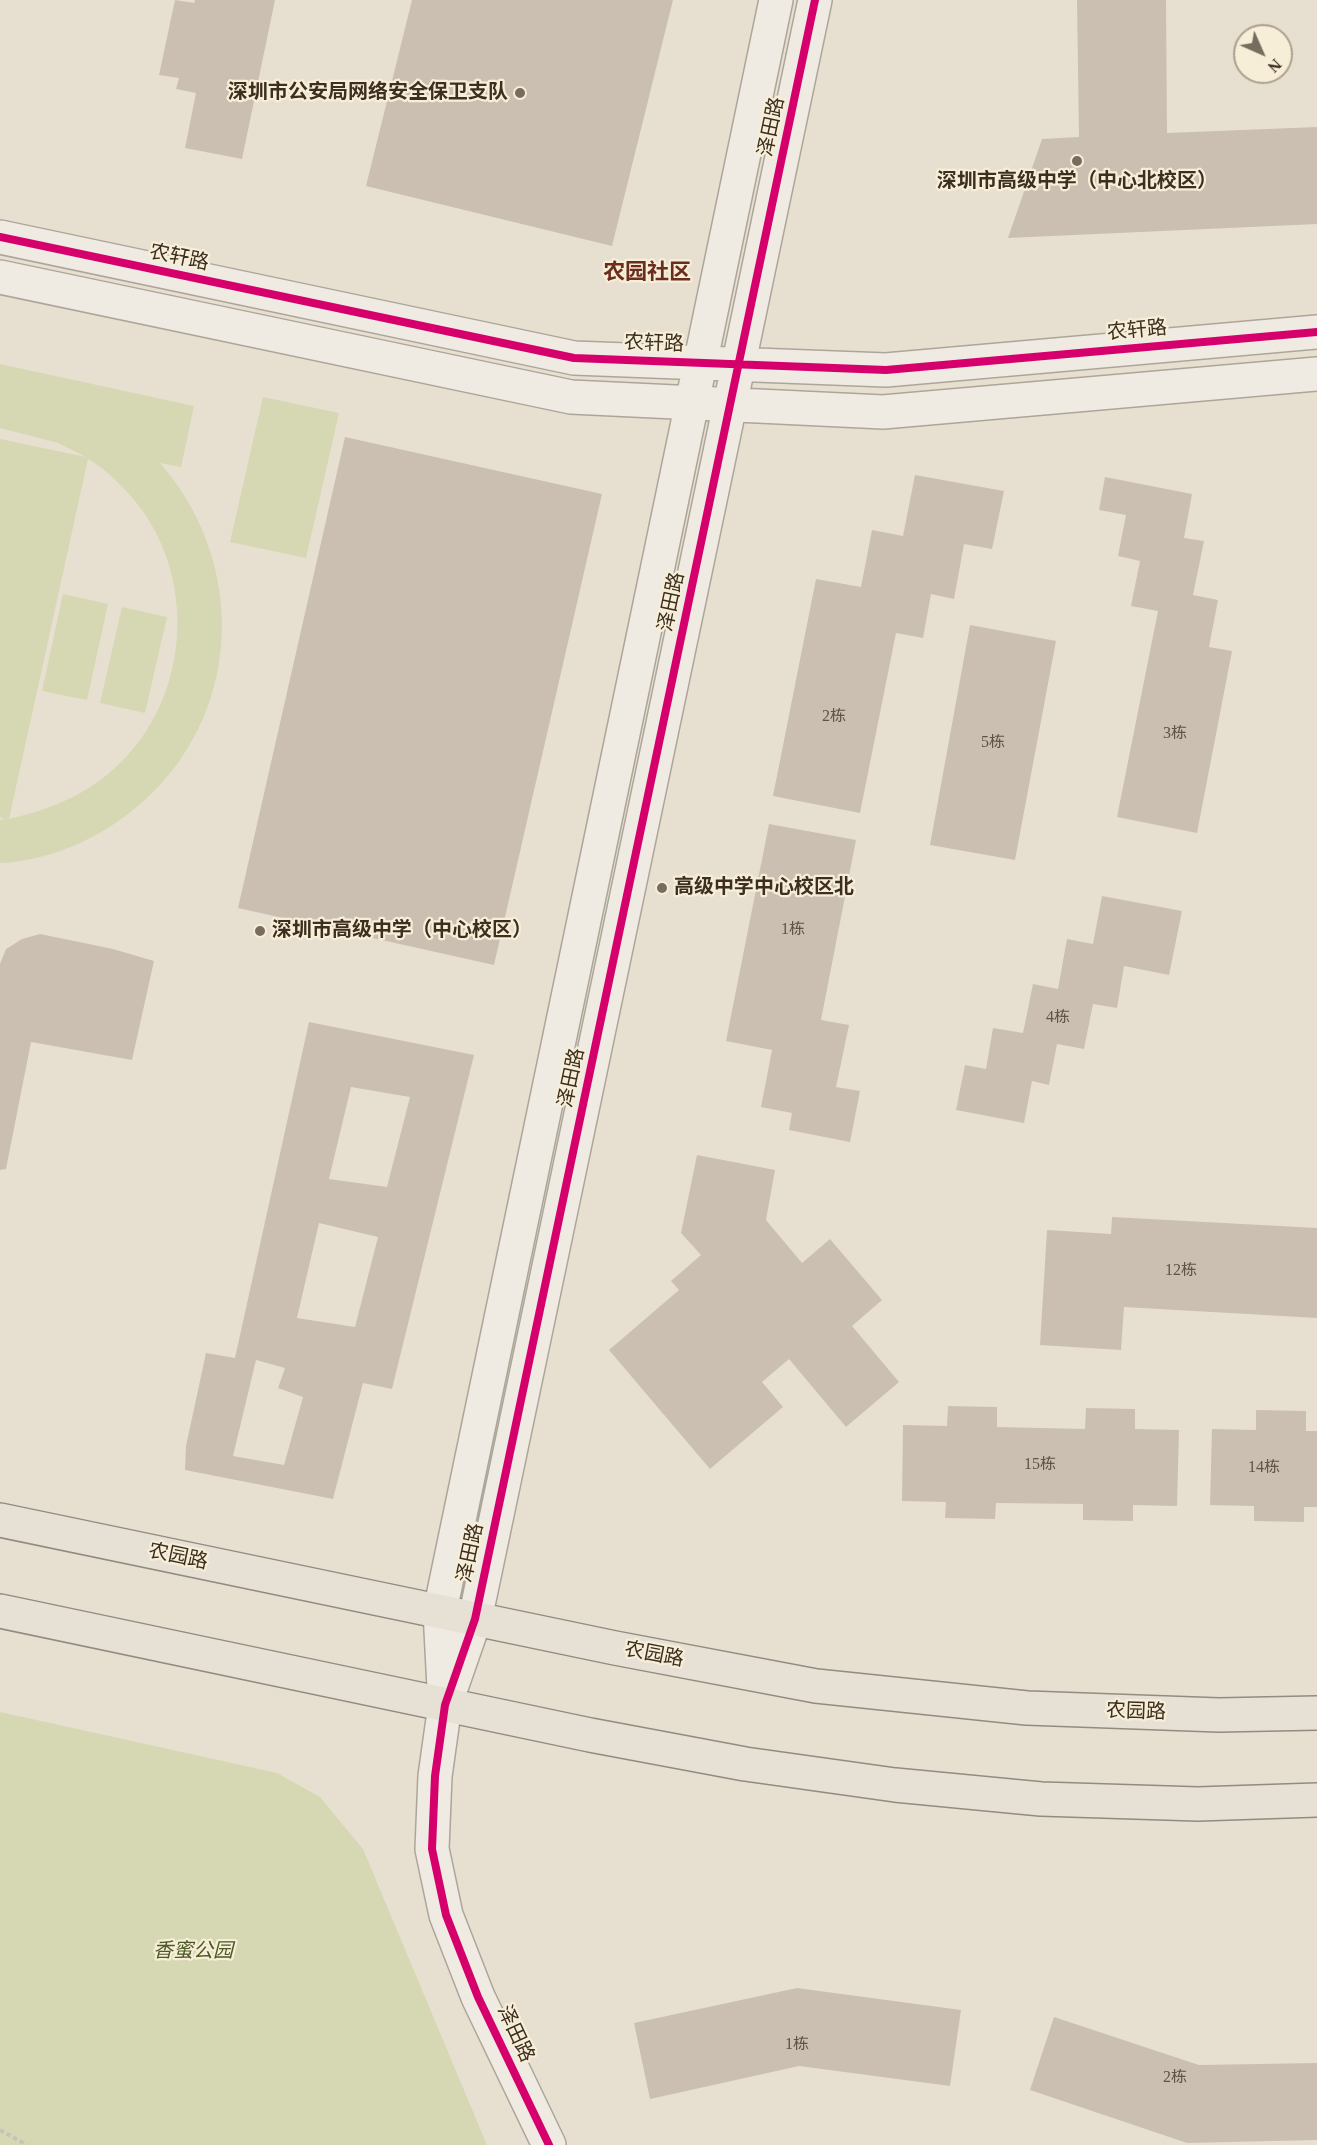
<!DOCTYPE html>
<html>
<head>
<meta charset="utf-8">
<style>
	body { margin:0 }
	#map { position:relative; width:1317px; height:2145px; overflow:hidden; background:#e7e0d1; font-family:"Times New Roman",serif }
	canvas { display:block }
	.north { position:absolute; left:1233px; top:24px; width:60px; height:60px; box-sizing:border-box; background:#f7eed8; border:2px solid #ada18e; border-radius:50%; rotate:135deg; font-size:16px; font-weight:700; line-height:24px; text-align:center; color:#3d2e20 }
	.north::after { content:''; display:block; margin:auto; width:21px; height:27px; background:#786c5e; clip-path:polygon(50% 0,100% 100%,50% 72%,0 100%) }
</style>
</head>
<body>
<div id="map">
<canvas width="1317" height="2145"></canvas>
<div class="north">N</div>
</div>
<script>
const ctx = document.querySelector('canvas').getContext('2d');
ctx.lineJoin = 'round';
function fillPath(path, color) { ctx.fillStyle = color; ctx.fill(path, 'evenodd'); }
function trace(path, color, width, dash) { ctx.strokeStyle = color; ctx.lineWidth = width; ctx.lineCap = dash ? 'butt' : 'round'; ctx.setLineDash(dash || []); ctx.stroke(path); }
function drawText(font, color, halo, rows, align = 'center') {
  ctx.font = font + ' "Times New Roman","Noto Sans SC",serif'; ctx.lineWidth = 4.5; ctx.setLineDash([]); ctx.textBaseline = 'middle'; ctx.strokeStyle = halo; ctx.fillStyle = color; for (const [text, x, y, turn = 0] of rows) {
    ctx.save(); ctx.translate(x, y); ctx.rotate((+turn || 0) * Math.PI / 180); ctx.textAlign = isNaN(turn) ? turn : align; if (halo) ctx.strokeText(text, 0, 0); ctx.fillText(text, 0, 0); ctx.restore();
  }
}
const green = new Path2D(`
	M0,364L194,406L181,467L160,463C257,574 239,742 114,824C81,846 41,861 0,863V820L5,819L0,817V439L86,457L58,443L0,428ZM88,459C104,468 117,481 129,494C195,567 193,684 127,756C95,791 54,809 9,819Z
	M263,397L339,413L306,558L230,542Z
	M63,594L108,604L87,700L42,691Z
	M122,607L167,617L145,713L100,703Z
	M0,1712L277,1773L320,1797L363,1849L487,2145H0Z`);
const building = new Path2D(`
	M175,0L194,3L195,0H275L242,159L185,148L196,93L176,89L179,78L159,75Z
	M412,0H673L612,246L366,186Z
	M1077,0H1166L1167,133L1317,127V224L1008,238L1042,139L1079,137Z
	M345,437L602,494L494,965L238,908Z
	M915,475L1004,491L992,549L964,544L954,599L931,594L923,638L896,633L860,813L773,796L816,579L861,587L872,530L903,536Z
	M1105,477L1192,494L1184,538L1204,541L1193,595L1218,600L1209,647L1232,651L1197,833L1117,817L1158,611L1131,606L1140,561L1118,556L1126,515L1099,510Z
	M970,625L1056,641L1015,860L930,845Z
	M769,824L856,840L821,1020L849,1025L836,1087L860,1091L850,1142L789,1130L792,1113L761,1107L772,1050L726,1041Z
	M1102,896L1182,911L1169,975L1124,966L1117,1008L1093,1004L1084,1049L1057,1044L1049,1085L1032,1081L1024,1123L956,1110L965,1065L986,1069L993,1028L1023,1033L1033,984L1058,989L1067,939L1093,944Z
	M40,934L113,949L154,961L132,1060L31,1042L6,1169L0,1170V964L6,949L22,939Z
	M309,1022L474,1055L392,1389L363,1383L333,1499L185,1470L186,1446L206,1353L235,1358ZM351,1087L410,1097L387,1187L329,1179ZM319,1223L378,1237L355,1327L297,1318ZM256,1360L285,1368L278,1388L303,1397L284,1465L233,1456Z
	M697,1155L775,1170L766,1220L802,1263L830,1239L882,1300L852,1326L899,1382L846,1427L789,1359L762,1382L783,1407L710,1469L609,1350L679,1290L671,1281L701,1255L681,1233Z
	M1112,1217L1317,1228V1318L1124,1307L1121,1350L1040,1345L1047,1230L1111,1234Z
	M948,1406L997,1407V1427L1085,1429L1086,1408L1135,1409V1429L1179,1430L1177,1506L1133,1505V1521L1083,1520V1504L996,1503L995,1519L945,1518L946,1502L902,1501L903,1425L947,1426Z
	M1256,1410L1306,1411V1431H1317V1507H1304V1522L1254,1521V1506L1210,1505L1212,1429L1256,1430Z
	M797,1988L961,2010L950,2086L799,2066L650,2099L634,2023Z
	M1054,2017L1199,2065L1317,2063V2140L1187,2143L1030,2090Z`);
const path = new Path2D(`
	M0,2130L27,2145`);
const minor = new Path2D(`
	M0,237L574,358L886,370L1317,332
	M0,277L571,397L883,412L1317,374
	M444,1688L440,1611L776,0
	M549,2145L478,1997L446,1915L432,1849L435,1776L445,1705L475,1619L815,0`);
const major = new Path2D(`
	M0,1520L615,1648L816,1686L1027,1708L1219,1715L1317,1713
	M0,1611L590,1735L745,1764L895,1785L1041,1799L1198,1804L1317,1800`);
const cycleway = new Path2D(`
	M0,237L574,358L886,370L1317,332
	M549,2145L478,1997L446,1915L432,1849L435,1776L445,1705L475,1619L815,0`);
const markers = [
	[520,93,6,"#786c5e"],
	[1077,161,6,"#786c5e"],
	[662,888,6,"#786c5e"],
	[260,931,6,"#786c5e"]
];
const numberNames = [
	["2栋",834,717],
	["3栋",1175,734],
	["5栋",993,743],
	["1栋",793,930],
	["4栋",1058,1018],
	["12栋",1181,1271],
	["15栋",1040,1465],
	["14栋",1264,1468],
	["1栋",797,2045],
	["2栋",1175,2078]
];
const poiNames = [
	["深圳市公安局网络安全保卫支队",508,93,"right"],
	["深圳市高级中学（中心北校区）",1077,182,"center"],
	["高级中学中心校区北",674,888],
	["深圳市高级中学（中心校区）",272,931]
];
const streetNames = [
	["泽田路",772,127,-78],
	["农轩路",179,258,12],
	["农轩路",1137,331,-5],
	["农轩路",654,344,2],
	["泽田路",672,602,-78],
	["泽田路",572,1078,-78],
	["泽田路",471,1553,-78],
	["农园路",178,1557,12],
	["农园路",654,1655,11],
	["农园路",1136,1712,2],
	["泽田路",515,2034,65]
];
const parkNames = [
	["香蜜公园",193,1952]
];
const quarterNames = [
	["农园社区",647,273]
];
fillPath(green, '#d6d7b3');
fillPath(building, '#cbbfb2');
trace(minor, '#ada599', 36);
trace(major, '#928b80', 36);
trace(path, '#c8c2b9', 4, [4.5, 3]);
trace(minor, '#efebe3', 33);
trace(major, '#e6e1d4', 33);
trace(cycleway, '#d6006c', 8);
for (const [x, y, r, color] of markers) { const dot = new Path2D(); dot.arc(x, y, r, 0, 2 * Math.PI); ctx.fillStyle = color; ctx.fill(dot); trace(dot, '#f7eed8', 2); }
drawText('16px', '#605244', null, numberNames);
drawText('bold 20px', '#3d2e20', '#f7eed8', poiNames, 'left');
drawText('20px', '#3d2e20', '#f7eed8', streetNames);
drawText('italic 20px', '#4d5a26', '#f7eed8', parkNames);
drawText('bold 22px', '#6b2e1e', '#f7eed8', quarterNames);
</script>
</body>
</html>
